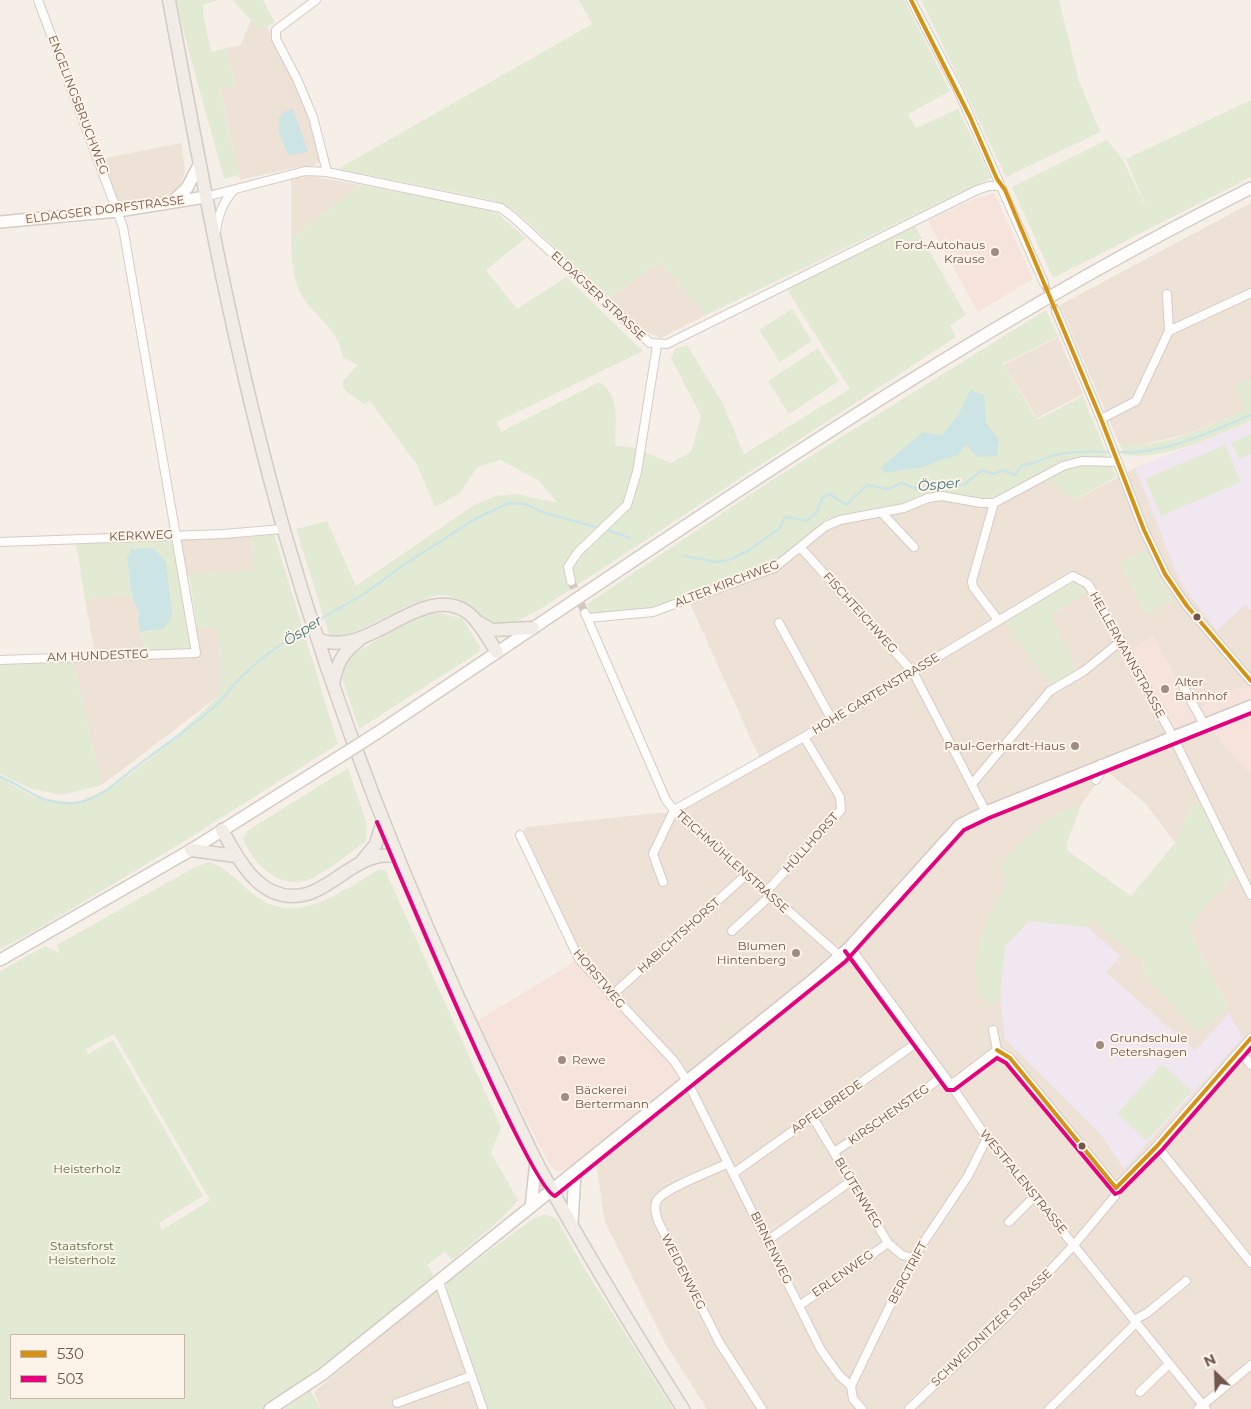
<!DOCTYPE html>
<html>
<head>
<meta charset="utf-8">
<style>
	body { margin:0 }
	#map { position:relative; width:1251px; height:1409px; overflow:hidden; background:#f5efe8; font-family:Montserrat,sans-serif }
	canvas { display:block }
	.legend { position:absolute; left:10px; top:1334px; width:175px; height:65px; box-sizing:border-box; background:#fdf4e9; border:1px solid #c5b5aa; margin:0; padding:6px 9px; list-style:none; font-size:15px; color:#70564b }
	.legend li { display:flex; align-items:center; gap:10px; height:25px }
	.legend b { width:25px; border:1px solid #c5b5aa }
	.north { position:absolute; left:1191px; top:1349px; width:50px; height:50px; -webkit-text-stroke:4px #fdf4e9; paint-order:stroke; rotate:336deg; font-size:14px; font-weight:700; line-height:20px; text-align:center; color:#70564b }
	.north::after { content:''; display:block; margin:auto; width:18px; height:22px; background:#70564b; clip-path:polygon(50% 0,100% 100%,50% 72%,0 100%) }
</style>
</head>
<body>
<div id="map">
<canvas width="1251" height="1409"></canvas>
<ul class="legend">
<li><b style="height:6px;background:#d59213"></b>530</li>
<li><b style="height:6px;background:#e5007d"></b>503</li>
</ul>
<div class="north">N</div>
</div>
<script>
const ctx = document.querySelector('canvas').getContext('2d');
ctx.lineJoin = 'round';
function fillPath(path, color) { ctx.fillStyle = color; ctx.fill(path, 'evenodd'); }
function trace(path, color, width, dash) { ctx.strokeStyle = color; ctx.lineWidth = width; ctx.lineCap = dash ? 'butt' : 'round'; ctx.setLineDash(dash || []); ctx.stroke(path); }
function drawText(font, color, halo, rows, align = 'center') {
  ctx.font = font + ' Montserrat,sans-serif'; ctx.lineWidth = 4; ctx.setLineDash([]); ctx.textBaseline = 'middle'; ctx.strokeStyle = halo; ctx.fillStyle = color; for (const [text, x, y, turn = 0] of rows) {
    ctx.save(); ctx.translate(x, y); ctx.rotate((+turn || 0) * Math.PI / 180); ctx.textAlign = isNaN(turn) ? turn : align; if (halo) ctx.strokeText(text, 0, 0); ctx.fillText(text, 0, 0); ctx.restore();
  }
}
const residential = new Path2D(`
	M251,21L259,30L267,27L275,41L312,118L320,152L319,162L313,166L297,167L240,180L220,88L235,84L226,48L240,46Z
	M181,143L185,171L181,183L176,190L154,200L124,206L119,203L101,159Z
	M310,176L360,185L291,238V179Z
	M1251,203V379L1235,386L1246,410L1187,434L1136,446L1119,443L1060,305Z
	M660,262L706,315L661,338L645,332L610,298Z
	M1058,337L1083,394L1037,418L1004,365Z
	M1251,422V689L1245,684L1194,711L1200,724L1213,731L1240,764L1251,773V1409H707L665,1343L605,1222L596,1163L695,1082L684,1068L578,953L524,830L527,827L657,813H674L764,763L759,757L689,601L779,568L826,530L850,520L939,500H955L982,507L1036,483L1050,481L1076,500L1135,468ZM1160,579L1173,601L1146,614ZM1080,581L1085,593L1051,614ZM1109,773L1146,804L1175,843L1191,806L1235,874L1188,927L1228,1008L1145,977L1142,961L1090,918L1087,926L1066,845L1081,805L1102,776Z
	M251,537L253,570L186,576L181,540Z
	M122,595L132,597L137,607L145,652L197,650L194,627H217L220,656V695L102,785L73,661L95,653L85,600Z
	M438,1289L480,1409H321L314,1392Z`);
const commercial = new Path2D(`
	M994,193L1033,279L978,312L928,221L974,199Z
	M1153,635L1194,711L1245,684L1251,689V773L1240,764L1213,731L1200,724L1176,732L1171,728L1130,651Z
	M576,961L675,1066L680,1081L608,1140L566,1169L558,1172L550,1166L477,1021Z`);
const education = new Path2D(`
	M1251,422V610L1245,605L1217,631L1180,582L1135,468Z
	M1029,921L1087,927L1121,956L1106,972L1195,1051L1229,1013L1243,1038L1124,1169L1102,1136L1005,1039L1000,1000L1005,946Z`);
const green = new Path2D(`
	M177,0H218L203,5L204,19L211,52L226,48L235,85L220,89L239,175L224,179L183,30Z
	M233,0H263L275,23L259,30Z
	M579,0H904L950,91L908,114L916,128L958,109L991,178L706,315L660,262L610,298L515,211L492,200L338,169L592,24Z
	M921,0H1059L1079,81L1100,132L1006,177Z
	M1251,100V177L1053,278L1012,187L1107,140L1123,160L1147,210L1126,159Z
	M360,185L486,209L498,214L526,238L486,270L517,309L566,277L643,351L497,422L501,432L599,382C620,394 616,424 615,445L635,448L671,463L691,452L701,416L671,358L675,349L687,345L722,402L744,454L850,389L787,290L915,226L966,315L950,325L956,337L539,610C528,615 513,626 500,625C476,622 465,594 440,595C434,595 427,599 422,601C391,611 362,635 330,637L296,529L327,521L356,586L474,505L496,496L516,494L558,503L538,480L500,460L478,467L459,494L435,507L417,465L370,401L364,404L343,389V381L358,365L343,357C340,333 320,320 306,302C292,283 292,261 291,238Z
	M792,309L812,341L780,362L759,330Z
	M1046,310L1058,336L1003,364L1037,420L1083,396L1116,477L1075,500L1050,481L1029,482L995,497L979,500L966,495L937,492L906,503L851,513L824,524L789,554L775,562L651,610L591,613L587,604L772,480Z
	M818,348L839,381L789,414L768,381Z
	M1251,379V421C1210,437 1169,460 1124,455L1119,443C1161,451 1207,426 1245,410L1235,385Z
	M1251,434V454L1239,459L1231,443Z
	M1225,445L1241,482L1161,516L1145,479Z
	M274,534L338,744L183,842L30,934L0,949V778L34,797L76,803L116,785L158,753L220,695V656L217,628L197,627L189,575L253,570L251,537Z
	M169,539L176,546L192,646L191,650L145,652L140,632L154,631L127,558L132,597L122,595L85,600L76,543Z
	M1146,550L1160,579L1174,600L1146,615L1120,563Z
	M1073,579L1080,581L1086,593L1051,614L1077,672L1055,685L1049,684L1005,623V620Z
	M433,612L462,618L480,647L479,652L359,729L342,678L343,666L348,657L399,627Z
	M73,661L102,785L61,795L29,788L0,774V663Z
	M348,768L367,824L366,841C352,852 325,873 308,880C281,891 252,863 243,839L247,831Z
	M1200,802L1235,874L1188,927L1228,1008L1198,1032L1145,977L1142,961L1090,919L1087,927L1029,921L1005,946L1000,1000L990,1008C986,1002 979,995 978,988C970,952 988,914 1007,884L999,866C1018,843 1051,811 1081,805L1066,845L1068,851L1131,896L1175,843L1191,806Z
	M210,862C231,869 243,889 262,900C301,924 345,889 378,870H385L501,1127L491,1153L518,1200L501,1219L452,1260L445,1252L427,1265L434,1275L323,1366L270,1404L267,1409H0V971L45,946L60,953L57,945L195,867ZM114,1034L210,1200L162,1230L159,1223L203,1196L113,1040L88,1054L86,1049ZM11,1335H184V1398H11Z
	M1162,1064L1192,1091L1147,1141L1117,1114Z
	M545,1214L557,1219L581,1263L673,1409H486L446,1291L447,1282L530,1221Z
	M310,1390L321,1409H284L310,1391Z`);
const water = new Path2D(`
	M293,109L308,152L288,155L279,132V117L285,111Z
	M970,390L984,395L986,422L999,440L997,456L978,457L965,445L958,456L943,459L924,467L884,473L881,467L923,432L942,435L959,413Z
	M153,548L166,562L172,613L170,620L163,629L140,632L138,620L139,613L132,597L127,558L131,549Z`);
const stream = new Path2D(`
	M1116,452C1165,455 1207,433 1251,415
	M605,529L630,538
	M684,556L716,562L729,560L746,552L780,528L785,517L807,521L817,512L822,498L830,494L846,505L867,485L889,489L901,483L918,489L940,484L964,485L982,470L994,474L1003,470L1015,475L1022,465C1036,465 1046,456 1060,454C1077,451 1094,451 1111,452
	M315,622L364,594L405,564L475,519L509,503L525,504L545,513L599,528
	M0,777C29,788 38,805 74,803C97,801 116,783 132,770C160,748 190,729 216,705C225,697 231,687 239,679C259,659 284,641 309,627`);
const streetTunnel = new Path2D(`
	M1044,283L1056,311
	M571,581L585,613`);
const street = new Path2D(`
	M316,0L276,30V39L297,79L313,117L327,172
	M911,0L958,90L1044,283
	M205,197L305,171L327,172L501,208L513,217L650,343L667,344L977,190L989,186H1000
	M216,231C219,214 222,203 234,190
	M1167,294L1169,331
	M1056,311L1101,419L1144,530L1165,574L1187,606L1251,681
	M1101,419L1136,401L1169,331L1251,293
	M994,503L972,581L973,587L998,620
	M882,513L914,547
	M0,542L224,534L282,529
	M801,548L913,672L986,812
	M571,581L568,567L578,552L627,505L637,472L657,345
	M585,613L666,800L674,810L841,957
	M588,618L653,612L774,568L826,526L840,520L904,508L928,498L942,496L981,503H994L1063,466L1082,461L1118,462
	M779,623L832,720
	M0,660L196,653L123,227L38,0
	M1183,686L1205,726
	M1096,780L1102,770L1101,764
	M972,784L1050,691L1084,671L1121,641
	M674,810L804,737L1073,576L1088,584L1126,650L1173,737L1251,895
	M520,835L579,959L674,1061L687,1081L821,1350L839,1375L851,1386L853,1399L862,1409
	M663,882L653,854L674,810
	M766,892L841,810L840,797L804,737
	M732,931L770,896
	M850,947L951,1085L987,1138L1206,1409
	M611,996L746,875
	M993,1030L997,1050L1010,1058L1116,1188
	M1240,1051L1251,1065
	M951,1085L997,1050
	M812,1116L888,1243L902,1255L913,1258
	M1157,1146L1251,1263
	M834,1152L895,1112L943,1076
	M728,1163C713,1171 667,1187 658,1199C653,1206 656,1214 658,1221L719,1342L762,1409
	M734,1173L919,1041
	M1009,1222L1034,1197
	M767,1241L851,1181
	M439,1282L483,1409
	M799,1306L888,1243
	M1134,1320L1147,1313L1186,1281
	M851,1386L913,1258L968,1176L987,1138
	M1140,1392L1169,1364
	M397,1403L471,1376
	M909,1409L1009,1314L1074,1245L1115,1196L1116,1188L1157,1146L1251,1038
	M1049,1409L1136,1323
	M1198,1409L1251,1365`);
const secondary = new Path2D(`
	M172,202L187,188L199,165
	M0,222L118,211L205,197
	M377,733C440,690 503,648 566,606C788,456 1011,308 1251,188
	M0,960L191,850L336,759
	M531,1207L536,1161
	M572,1223L575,1173
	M270,1409L323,1374L814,979L850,947L960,825L986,812L1251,706`);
const primary = new Path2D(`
	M169,0C202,179 235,359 285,534C338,717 408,894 490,1065C506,1097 520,1129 536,1161C581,1245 632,1328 683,1409
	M478,622L492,630L533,628
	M318,639C367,661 421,581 467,612C480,622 488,639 497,652
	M333,684C337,664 341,654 358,641
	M222,830C240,862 262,906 307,894C321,890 335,879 347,871C363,861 378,852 398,857
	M191,850L236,856
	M362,861L376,844L383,820`);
const secondaryBridge = new Path2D(`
	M336,759L377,733`);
const bus1 = new Path2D(`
	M911,0L970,117L997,179L1005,190L1101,419L1144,530L1165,574L1187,606L1251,681
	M997,1050L1010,1058L1116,1188L1157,1146L1251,1038`);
const bus2 = new Path2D(`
	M377,822C396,866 531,1191 555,1196L845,962L964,830L989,818L1251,713
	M845,951L947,1090H954L997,1058L1006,1063L1115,1194L1120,1192L1162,1150L1251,1048`);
const markers = [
	[995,252,5,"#9f8c82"],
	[1197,617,4.5,"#70564b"],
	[1165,689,5,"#9f8c82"],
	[1075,746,5,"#9f8c82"],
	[796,953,5,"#9f8c82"],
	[1100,1045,5,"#9f8c82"],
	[562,1060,5,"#9f8c82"],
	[565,1097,5,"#9f8c82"],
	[1082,1146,4.5,"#70564b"]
];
const streetNames = [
	["ENGELINGSBRUCHWEG",78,105,69],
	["ELDAGSER DORFSTRASSE",105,210,-7],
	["ELDAGSER STRASSE",598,296,43],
	["KERKWEG",141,536,-2],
	["ALTER KIRCHWEG",727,584,-21],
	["FISCHTEICHWEG",860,613,48],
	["HELLERMANNSTRASSE",1127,655,61],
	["AM HUNDESTEG",98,656,-2],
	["HOHE GARTENSTRASSE",876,694,-31],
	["HÜLLHORST",811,843,-48],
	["TEICHMÜHLENSTRASSE",732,862,42],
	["HABICHTSHORST",679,936,-42],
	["HORSTWEG",599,979,50],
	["APFELBREDE",827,1107,-35],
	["KIRSCHENSTEG",889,1115,-35],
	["WESTFALENSTRASSE",1023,1182,51],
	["BLÜTENWEG",858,1193,59],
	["BIRNENWEG",771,1248,64],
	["WEIDENWEG",683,1272,63],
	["BERGTRIFT",908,1273,-62],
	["ERLENWEG",843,1274,-35],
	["SCHWEIDNITZER STRASSE",992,1328,-44]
];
const poiNames = [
	["Ford-Autohaus",985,245,"right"],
	["Krause",985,259,"right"],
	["Alter",1175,682],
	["Bahnhof",1175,696],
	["Paul-Gerhardt-Haus",1065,746,"right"],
	["Blumen",786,946,"right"],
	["Hintenberg",786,960,"right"],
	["Grundschule",1110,1038],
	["Petershagen",1110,1052],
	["Rewe",572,1060],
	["Bäckerei",575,1090],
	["Bertermann",575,1104]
];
const parkNames = [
	["Heisterholz",87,1169],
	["Staatsforst",82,1246],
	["Heisterholz",82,1260]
];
const waterNames = [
	["Ösper",939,485,-5],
	["Ösper",303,631,-33]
];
fillPath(residential, '#eee1d6');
fillPath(commercial, '#f5e3dc');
fillPath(education, '#f1e7f0');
fillPath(green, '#e3ead4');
fillPath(water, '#cce4e4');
trace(stream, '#cce4e4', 2.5);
trace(streetTunnel, '#d4c9c1', 8, [8, 4]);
trace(street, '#d4ccc7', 10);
trace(secondary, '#d4cbc5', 14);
trace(primary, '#d3cbc5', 15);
trace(street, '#fefdfc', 8);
trace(secondary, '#fefdfc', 11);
trace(primary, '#f1ece5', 12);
trace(secondaryBridge, '#d4cbc5', 14, []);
trace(secondaryBridge, '#fefdfc', 11);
trace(bus1, '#d59213', 4);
trace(bus2, '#e5007d', 4);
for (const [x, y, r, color] of markers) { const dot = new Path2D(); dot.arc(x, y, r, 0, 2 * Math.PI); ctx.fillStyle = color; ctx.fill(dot); trace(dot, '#fdf4e9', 2); }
drawText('12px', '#70564b', '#fdf4e9', streetNames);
drawText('12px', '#70564b', '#fdf4e9', poiNames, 'left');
drawText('12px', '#567544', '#fdf4e9', parkNames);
drawText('italic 14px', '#44767b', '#fdf4e9', waterNames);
</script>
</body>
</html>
